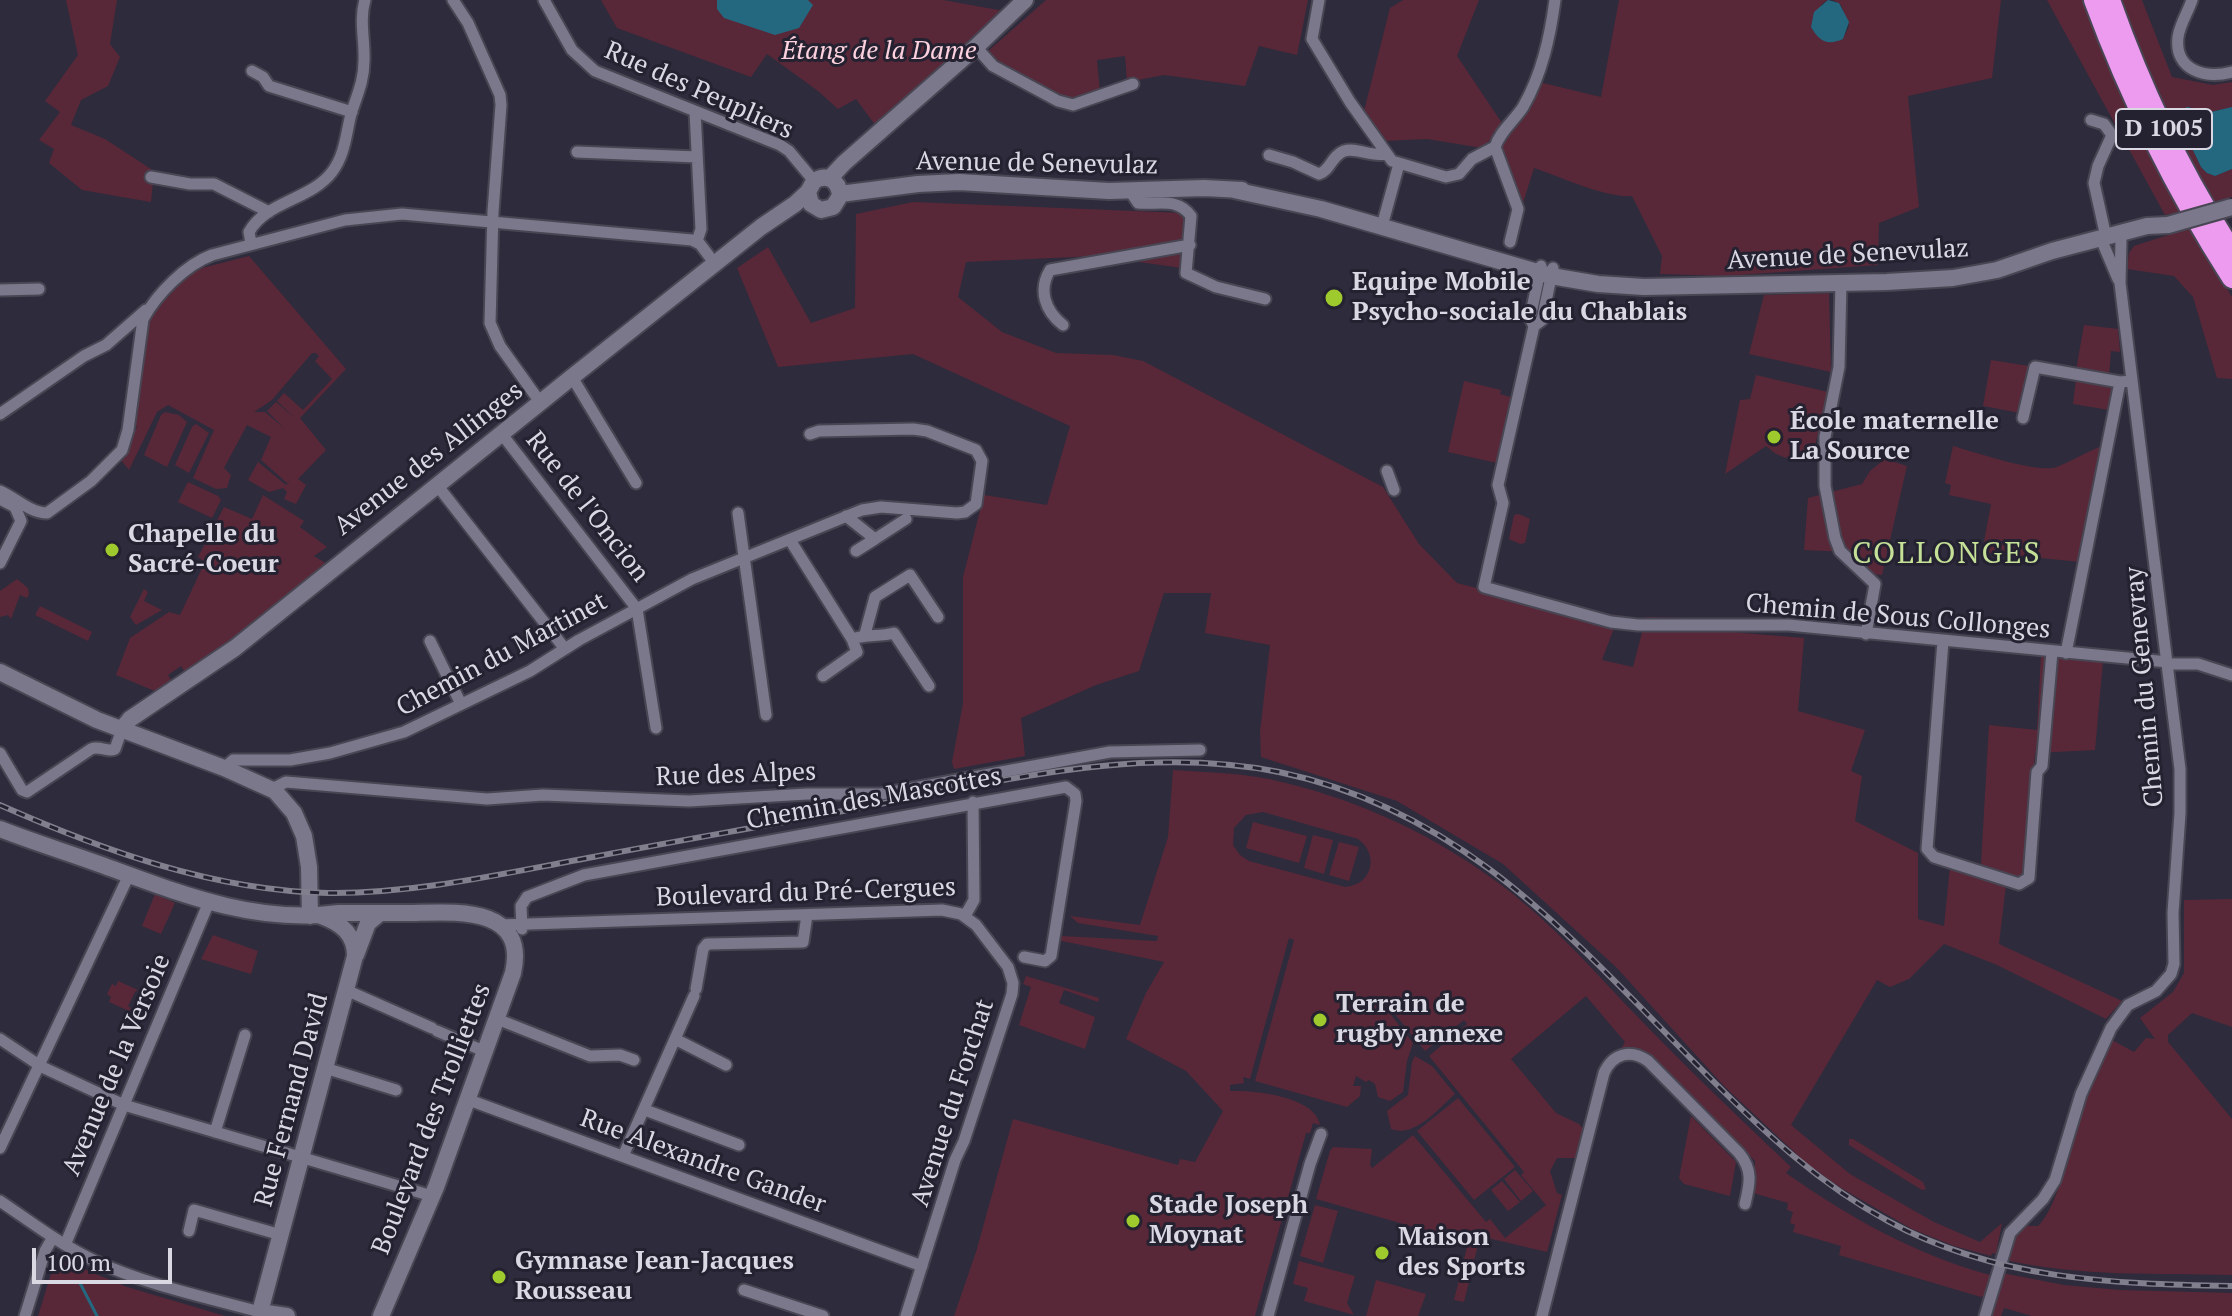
<!DOCTYPE html>
<html>
<head>
<meta charset="utf-8">
<style>
	body { margin:0 }
	#map { position:relative; width:2232px; height:1316px; overflow:hidden; background:#2e2b3c; font-family:"PT Serif",serif }
	canvas { display:block }
	.scale { position:absolute; left:32px; top:1248px; width:140px; height:36px; box-sizing:border-box; border:4px solid #dad8e3; border-top:0; padding-left:10px; font-size:24px; line-height:28px; white-space:nowrap; color:#dad8e3; -webkit-text-stroke:6px #242131; paint-order:stroke }
</style>
</head>
<body>
<div id="map">
<canvas width="2232" height="1316"></canvas>
<div class="scale">100 m</div>
</div>
<script>
const ctx = document.querySelector('canvas').getContext('2d');
ctx.lineJoin = 'round';
function fillPath(path, color) { ctx.fillStyle = color; ctx.fill(path, 'evenodd'); }
function trace(path, color, width, dash) { ctx.strokeStyle = color; ctx.lineWidth = width; ctx.lineCap = dash ? 'butt' : 'round'; ctx.setLineDash(dash || []); ctx.stroke(path); }
function drawText(font, color, halo, rows, align = 'center') {
  ctx.font = font + ' "PT Serif",serif'; ctx.lineWidth = 6; ctx.setLineDash([]); ctx.textBaseline = 'middle'; ctx.strokeStyle = halo; ctx.fillStyle = color; for (const [text, x, y, turn = 0] of rows) {
    ctx.save(); ctx.translate(x, y); ctx.rotate((+turn || 0) * Math.PI / 180); ctx.textAlign = isNaN(turn) ? turn : align; if (halo) ctx.strokeText(text, 0, 0); ctx.fillText(text, 0, 0); ctx.restore();
  }
}
const green = new Path2D(`
	M66,0H117L110,44L120,57L108,86L81,100L71,125L105,139L154,171L151,202L82,190L49,163L54,149L39,140L60,112L45,101L78,55Z
	M601,0H943L1004,11L876,126L856,99L838,109L818,91L767,54L751,77L617,28Z
	M1046,0H1308L1297,55L1259,46L1245,86L1164,75L1127,82L1125,56L1097,60L1100,92L1080,100L1066,99L994,61L987,52Z
	M1403,0H1479L1457,56L1504,126L1482,148L1427,139L1384,141L1364,111L1390,8Z
	M1619,0H1828L1822,4L1811,27C1820,41 1826,44 1843,39L1849,26L1841,5L1833,0H2001L1992,78L1908,96L1919,207L1879,223L1878,265L1725,276L1660,274L1662,256L1632,196C1605,198 1561,177 1534,168L1523,203L1501,145L1543,83L1601,97Z
	M2047,0H2082C2108,73 2143,143 2180,212L2165,215Z
	M2121,0H2142L2172,77L2213,85L2232,82V107L2211,112L2190,107L2181,110L2178,119L2201,167L2207,173L2215,176L2232,169V197L2214,202C2177,137 2147,70 2121,0Z
	M913,202L1184,213L1182,268L1096,256L966,262L958,297L1002,332L1056,353L1113,355L1143,361L1383,487L1419,544L1457,583L1570,612L1619,615L1602,660L1633,667L1646,617L1686,618L1695,632H1731L1804,638L1798,711L1865,730L1851,771L1862,776L1855,821L1918,853V919L1944,926L1950,867L1981,864L1989,725L2037,730L2041,656L2103,661L2095,750L2035,753L2024,876L2006,885L1999,944L2122,1001L2106,1019L1997,965L1944,944L1909,979L1890,987L1877,980L1791,1125L1850,1174L1934,1222L1980,1242L2002,1223L1996,1254L1992,1253L1991,1256L1954,1246L1912,1229L1841,1188L1806,1163L1725,1087L1616,967L1503,864L1397,801L1261,757L1260,732L1270,645L1205,633L1211,593H1164L1139,671L1096,685L1021,718L1025,756L954,769L952,762L963,703V577L984,495L1047,505L1070,426L913,354L778,367L737,268L768,247L811,323L855,308L856,214Z
	M2190,228L2232,297V379L2217,378L2193,297L2174,276L2127,269L2129,253L2134,246Z
	M249,256L346,369L300,418L326,450L298,479L306,485L296,504L284,499L287,492L283,488L269,492L248,480L258,462L286,485L290,481L287,483L261,460L271,437L247,425L224,468L231,475L227,488L216,489L193,478L214,430L168,405L157,412L129,470L121,460L137,427L132,425L143,331L151,315L185,278L202,268ZM312,353H316L319,356L315,361L332,379L303,410L284,393L277,401L295,418L276,402L267,411L285,429L265,412H254L272,400Z
	M1829,293L1831,372L1749,354L1764,295Z
	M2084,325L2118,329L2120,352L2111,351L2109,376L2076,370Z
	M1991,360L2029,366L2020,413L1983,406Z
	M1756,375L1828,392L1812,458L1801,451L1786,458L1776,454L1766,446L1725,474L1740,400L1750,399Z
	M2076,379L2114,385L2109,410L2073,404Z
	M1464,381L1501,390L1500,394L1514,398L1497,463L1448,452Z
	M165,412L179,415L187,422L167,467L144,455L161,415Z
	M196,424L209,433L189,473L175,465L192,427Z
	M1953,446C1974,452 2039,474 2057,467C2072,461 2086,452 2102,446L2080,562L1982,552L1991,504L1949,495L1951,485L1945,483Z
	M1885,459L1907,466L1882,575L1871,574L1849,552L1804,550L1808,498L1862,484L1870,471Z
	M188,482L218,496L221,500L212,518L178,502Z
	M263,495L304,521L300,527L327,547L314,556L327,564L225,647L186,674L181,666L168,675L173,683L157,692L116,675L130,638L169,612L180,615L205,562L198,557L224,507L252,519Z
	M1519,514L1530,519L1525,543L1520,544L1509,539L1514,515Z
	M17,579L28,588L29,594L27,598L20,595L11,619L8,615L0,617V591Z
	M144,589L148,592L144,601L162,610L136,625L130,617Z
	M40,606L92,632L88,641L35,615Z
	M1173,770C1205,772 1237,773 1269,779C1348,796 1425,830 1490,877C1545,915 1589,966 1635,1014C1686,1067 1738,1117 1791,1167L1786,1173C1850,1218 1914,1254 1990,1275L1985,1295L1981,1297L1839,1255L1841,1246L1793,1232L1795,1225L1790,1223L1793,1212L1787,1210L1788,1203L1753,1193L1755,1161L1652,1059L1621,1049L1625,1042L1586,996L1511,1059L1556,1113L1579,1124L1584,1130L1579,1155L1575,1158H1557L1550,1171L1557,1193L1562,1195L1547,1252L1445,1228L1442,1235L1316,1199L1330,1151L1333,1147L1372,1149L1370,1165L1372,1168L1413,1135L1486,1222L1490,1219L1505,1238L1546,1205L1521,1175L1524,1172L1429,1056L1467,1024L1464,1020L1425,1051L1394,1013L1391,1015L1413,1043L1407,1061L1403,1092L1390,1101L1378,1097L1375,1084L1369,1080L1366,1082L1356,1076L1353,1086H1361L1360,1096L1347,1107L1255,1081L1294,940L1289,938L1250,1079L1243,1077L1244,1083L1230,1085V1091C1254,1090 1315,1096 1320,1125L1313,1123L1310,1133H1306L1255,1316H954L976,1252L1013,1119L1178,1165L1180,1159L1195,1162L1223,1111L1186,1071L1126,1039L1146,993L1164,962L1057,940L1061,936L1157,941L1158,936L1078,923L1070,916L1140,925L1168,837ZM1263,812L1358,839C1380,855 1372,885 1345,887L1249,861L1240,855L1233,845L1234,828L1246,815Z
	M1253,822L1307,836L1299,863L1246,848Z
	M1313,835L1333,840L1324,874L1304,868Z
	M1339,842L1359,847L1349,881L1329,875Z
	M155,894L175,903L161,934L142,926Z
	M2232,899V1027L2192,1013L2168,1035V1042L2232,1119V1275C2157,1273 2080,1277 2006,1260L2014,1236L2022,1226H2038C2058,1208 2073,1138 2082,1110C2090,1086 2101,1063 2112,1040L2134,1052L2146,1038L2155,1039L2140,1018L2173,992L2184,973V900Z
	M213,935L258,951L251,974L201,959Z
	M1026,976L1099,998L1098,1002L1064,990L1059,1003L1095,1017L1085,1049L1019,1025L1031,987L1023,984Z
	M118,981L138,990L135,992L128,1006L131,1008L129,1011L109,1002L111,997L107,994L112,984L116,986Z
	M1415,1056L1432,1066L1455,1094C1438,1109 1415,1138 1391,1129L1387,1111L1408,1095L1412,1062Z
	M1458,1098L1515,1167L1474,1200L1417,1131Z
	M1691,1116L1736,1162L1730,1196L1684,1184L1679,1178Z
	M1849,1139H1853L1923,1182L1926,1189L1922,1190L1849,1145Z
	M1515,1170L1533,1191L1521,1201L1504,1179Z
	M1502,1181L1520,1202L1508,1211L1491,1190Z
	M1315,1205L1338,1211L1323,1263L1300,1256Z
	M1468,1243L1478,1245L1464,1302L1454,1300Z
	M55,1261L67,1262L127,1287L225,1316H38Z
	M1299,1261L1355,1276L1347,1303L1354,1315L1304,1301L1308,1288L1293,1284Z
	M2002,1273L2064,1285L2120,1290L2232,1293V1316H2032L2004,1308L2001,1316H1990Z
	M1376,1280L1426,1294L1418,1316H1366Z`);
const water = new Path2D(`
	M717,0H808L813,5L799,28L775,35L724,18L717,9Z
	M1828,0L1839,3L1849,22L1843,39C1827,46 1819,41 1811,27L1814,12Z
	M2187,107L2211,112L2232,107V169L2215,176L2207,173L2201,167L2178,119L2179,112Z`);
const stream = new Path2D(`
	M80,1283L97,1316`);
const street = new Path2D(`
	M453,0L468,23L500,95L501,105L493,212L490,323L500,346L540,402
	M544,0L572,50L595,71L780,145L789,151L814,181
	M1319,0L1312,39L1350,102L1392,161L1446,177L1459,174L1472,159L1495,147
	M2192,0C2188,12 2180,24 2178,37C2174,71 2206,79 2232,72
	M976,47L993,66L1058,101L1073,105L1133,84
	M252,71L263,77L269,86L352,112
	M695,112L701,229L697,241
	M2091,120L2104,124L2112,135L2098,166L2094,183L2106,237
	M1495,147C1500,131 1514,121 1523,107C1542,74 1550,37 1555,0
	M1495,147L1518,209L1510,242
	M577,152L697,157
	M1269,155L1293,162L1319,174C1331,170 1331,156 1344,151C1356,147 1370,157 1385,154
	M151,177L190,184H214L269,212
	M1130,191L1138,203C1159,205 1177,197 1191,216L1186,273L1216,287L1265,299
	M1382,226L1399,164
	M251,243L249,232C266,201 311,200 332,172C345,155 346,134 351,114C357,95 364,81 364,61C365,41 359,20 365,0
	M2104,246L2118,279
	M1541,266L1530,318L1534,326L1498,485L1503,503L1484,587L1611,622L1638,625H1789L2168,662
	M1841,283L1839,367L1825,437V486L1835,538L1840,551L1875,584L1866,634
	M0,290L39,289
	M1063,325C1045,311 1038,290 1050,270L1190,245
	M1534,326L1542,320L1553,268
	M572,377L636,483
	M0,414L84,356L106,345L146,310
	M2023,418L2035,367L2120,382
	M501,433L637,609L656,728
	M1387,471L1394,490
	M437,485L565,649
	M0,491C16,498 30,513 47,513L91,481L122,450L128,430L143,319C157,294 185,265 212,255L345,220L402,214L692,240L700,244L715,264
	M0,499L15,507L21,521L0,563
	M738,513L766,715
	M846,516L875,539L906,519
	M790,540L852,639C867,634 879,637 894,633L929,686
	M856,551L875,539
	M865,634L875,597L910,575L938,617
	M430,641L461,704
	M1943,641L1927,849L1934,857L2019,884L2029,878L2037,772L2042,766L2052,652
	M2066,653L2120,382L2132,381
	M2168,664H2198L2232,675
	M823,676L857,652L852,639
	M0,753L22,790L27,792L91,749C100,745 107,753 115,749L122,729
	M224,768L233,760H290L330,753L404,732L530,671L579,640L692,579L862,510L881,507L957,513L965,512L976,504L982,461L976,450L927,431L913,429L819,431L810,434
	M272,789L286,782L487,799L543,795L689,801L807,794H881L1110,752L1200,750
	M965,916L974,900L973,802
	M500,925L942,910L961,914L976,925L1008,967L1013,983L1012,994L964,1141L955,1160L906,1316
	M522,929L521,906L527,897L584,875L1066,787L1075,794L1076,801L1051,956L1045,961L1024,957
	M696,989L703,949L707,944L803,942L807,915
	M346,990L432,1028
	M497,1019L590,1056L620,1055L634,1060
	M437,1031L486,1052
	M0,1039L42,1067L124,1105L432,1196
	M675,1039L726,1065
	M325,1068L396,1090
	M469,1100L922,1266
	M645,1110L739,1145
	M215,1132L245,1035
	M0,1148L129,875
	M623,1156L694,996
	M0,1201C31,1222 61,1245 95,1261C147,1285 205,1297 260,1312V1315
	M189,1231L194,1210L281,1235
	M65,1245L209,902
	M744,1290L823,1316
	M25,1316L45,1251L53,1237
	M1268,1316L1310,1164L1321,1134
	M1542,1316L1604,1073C1613,1053 1631,1049 1648,1061L1739,1153C1753,1170 1750,1183 1745,1204
	M1985,1316L2010,1233L2043,1199L2055,1180L2081,1094L2111,1028L2128,1005L2156,991L2171,974L2174,964L2173,913L2180,813V769L2120,283L2121,241`);
const secondary = new Path2D(`
	M830,178L844,163L976,47L1025,0
	M1234,190L1321,209L1551,276L1598,284L1644,287L1887,282L1953,278L1997,270L2052,251L2147,226L2168,225
	M840,194L918,184L959,182L1109,191L1204,188L1242,190
	M0,672L97,720L224,768L275,791L294,813L304,836L309,867L310,916
	M122,729L130,719L235,648L572,377L761,227L795,204L808,192L814,181C827,173 839,180 840,196L833,207L821,210L811,204L808,192
	M0,829C33,842 66,852 99,864C176,892 255,925 339,913C364,913 389,913 413,913C456,912 528,906 513,973L436,1187L381,1316
	M356,955L368,923L380,913
	M260,1312L355,956C355,934 341,923 321,916
	M260,1312L287,1316`);
const highway = new Path2D(`
	M2094,0C2130,98 2176,190 2232,278
	M2110,0C2141,88 2181,173 2232,251`);
const rail = new Path2D(`
	M0,805C102,850 214,891 328,893C417,894 505,873 593,857C697,837 801,820 905,799C1029,775 1152,747 1279,772C1470,812 1578,946 1709,1077C1764,1132 1819,1184 1888,1221C1996,1280 2113,1284 2232,1286`);
const secondaryBridge = new Path2D(`
	M2168,225L2232,207`);
const markers = [
	[1334,298,10,"#9eca2e"],
	[1774,437,8,"#9eca2e"],
	[112,550,8,"#9eca2e"],
	[1320,1020,8,"#9eca2e"],
	[1133,1221,8,"#9eca2e"],
	[1382,1253,8,"#9eca2e"],
	[499,1277,8,"#9eca2e"]
];
const shields = [
	[2164,129,96]
];
const shieldNames = [
	["D 1005",2164,129]
];
const parkNames = [
	["Étang de la Dame",879,52]
];
const streetNames = [
	["Rue des Peupliers",699,91,24],
	["Avenue de Senevulaz",1037,164,1],
	["Avenue de Senevulaz",1848,255,-3],
	["Avenue des Allinges",429,459,-38],
	["Rue de l'Oncion",587,507,52],
	["Chemin de Sous Collonges",1898,617,5],
	["Chemin du Martinet",502,655,-28],
	["Chemin du Genevray",2145,687,-95],
	["Rue des Alpes",736,775,-2],
	["Chemin des Mascottes",874,799,-10],
	["Boulevard du Pré-Cergues",806,893,-2],
	["Avenue de la Versoie",117,1065,-67],
	["Rue Fernand David",292,1100,-75],
	["Avenue du Forchat",953,1103,-72],
	["Boulevard des Trolliettes",432,1119,-69],
	["Rue Alexandre Gander",703,1162,20]
];
const poiNames = [
	["Equipe Mobile",1352,283],
	["Psycho-sociale du Chablais",1352,313],
	["École maternelle",1790,422],
	["La Source",1790,452],
	["Chapelle du",128,535],
	["Sacré-Coeur",128,565],
	["Terrain de",1336,1005],
	["rugby annexe",1336,1035],
	["Stade Joseph",1149,1206],
	["Moynat",1149,1236],
	["Maison",1398,1238],
	["des Sports",1398,1268],
	["Gymnase Jean-Jacques",515,1262],
	["Rousseau",515,1292]
];
const quarterNames = [
	["COLLONGES",1947,554]
];
fillPath(green, '#582838');
fillPath(water, '#246880');
trace(stream, '#246880', 3);
trace(street, '#494654', 15);
trace(secondary, '#494654', 20);
trace(highway, '#494654', 24);
trace(street, '#7b788c', 11);
trace(secondary, '#7b788c', 16);
trace(highway, '#ed9bee', 20);
trace(rail, '#817f8d', 6);
trace(rail, '#242131', 3, [9]);
trace(secondaryBridge, '#494654', 20, []);
trace(secondaryBridge, '#7b788c', 16);
for (const [x, y, r, color] of markers) { const dot = new Path2D(); dot.arc(x, y, r, 0, 2 * Math.PI); ctx.fillStyle = color; ctx.fill(dot); trace(dot, '#242131', 3); }
for (const [x, y, w] of shields) { const box = new Path2D(); box.roundRect(x - w / 2, y - 20, w, 40, 6); ctx.fillStyle = '#242131'; ctx.fill(box); trace(box, '#dad8e3', 2); }
drawText('bold 24px', '#dad8e3', null, shieldNames);
drawText('italic 26px', '#fdd2de', '#242131', parkNames);
drawText('26px', '#dad8e3', '#242131', streetNames);
drawText('bold 26px', '#dad8e3', '#242131', poiNames, 'left');
ctx.letterSpacing = '2px';
drawText('30px', '#c5e097', '#242131', quarterNames);
ctx.letterSpacing = '0px';
</script>
</body>
</html>
